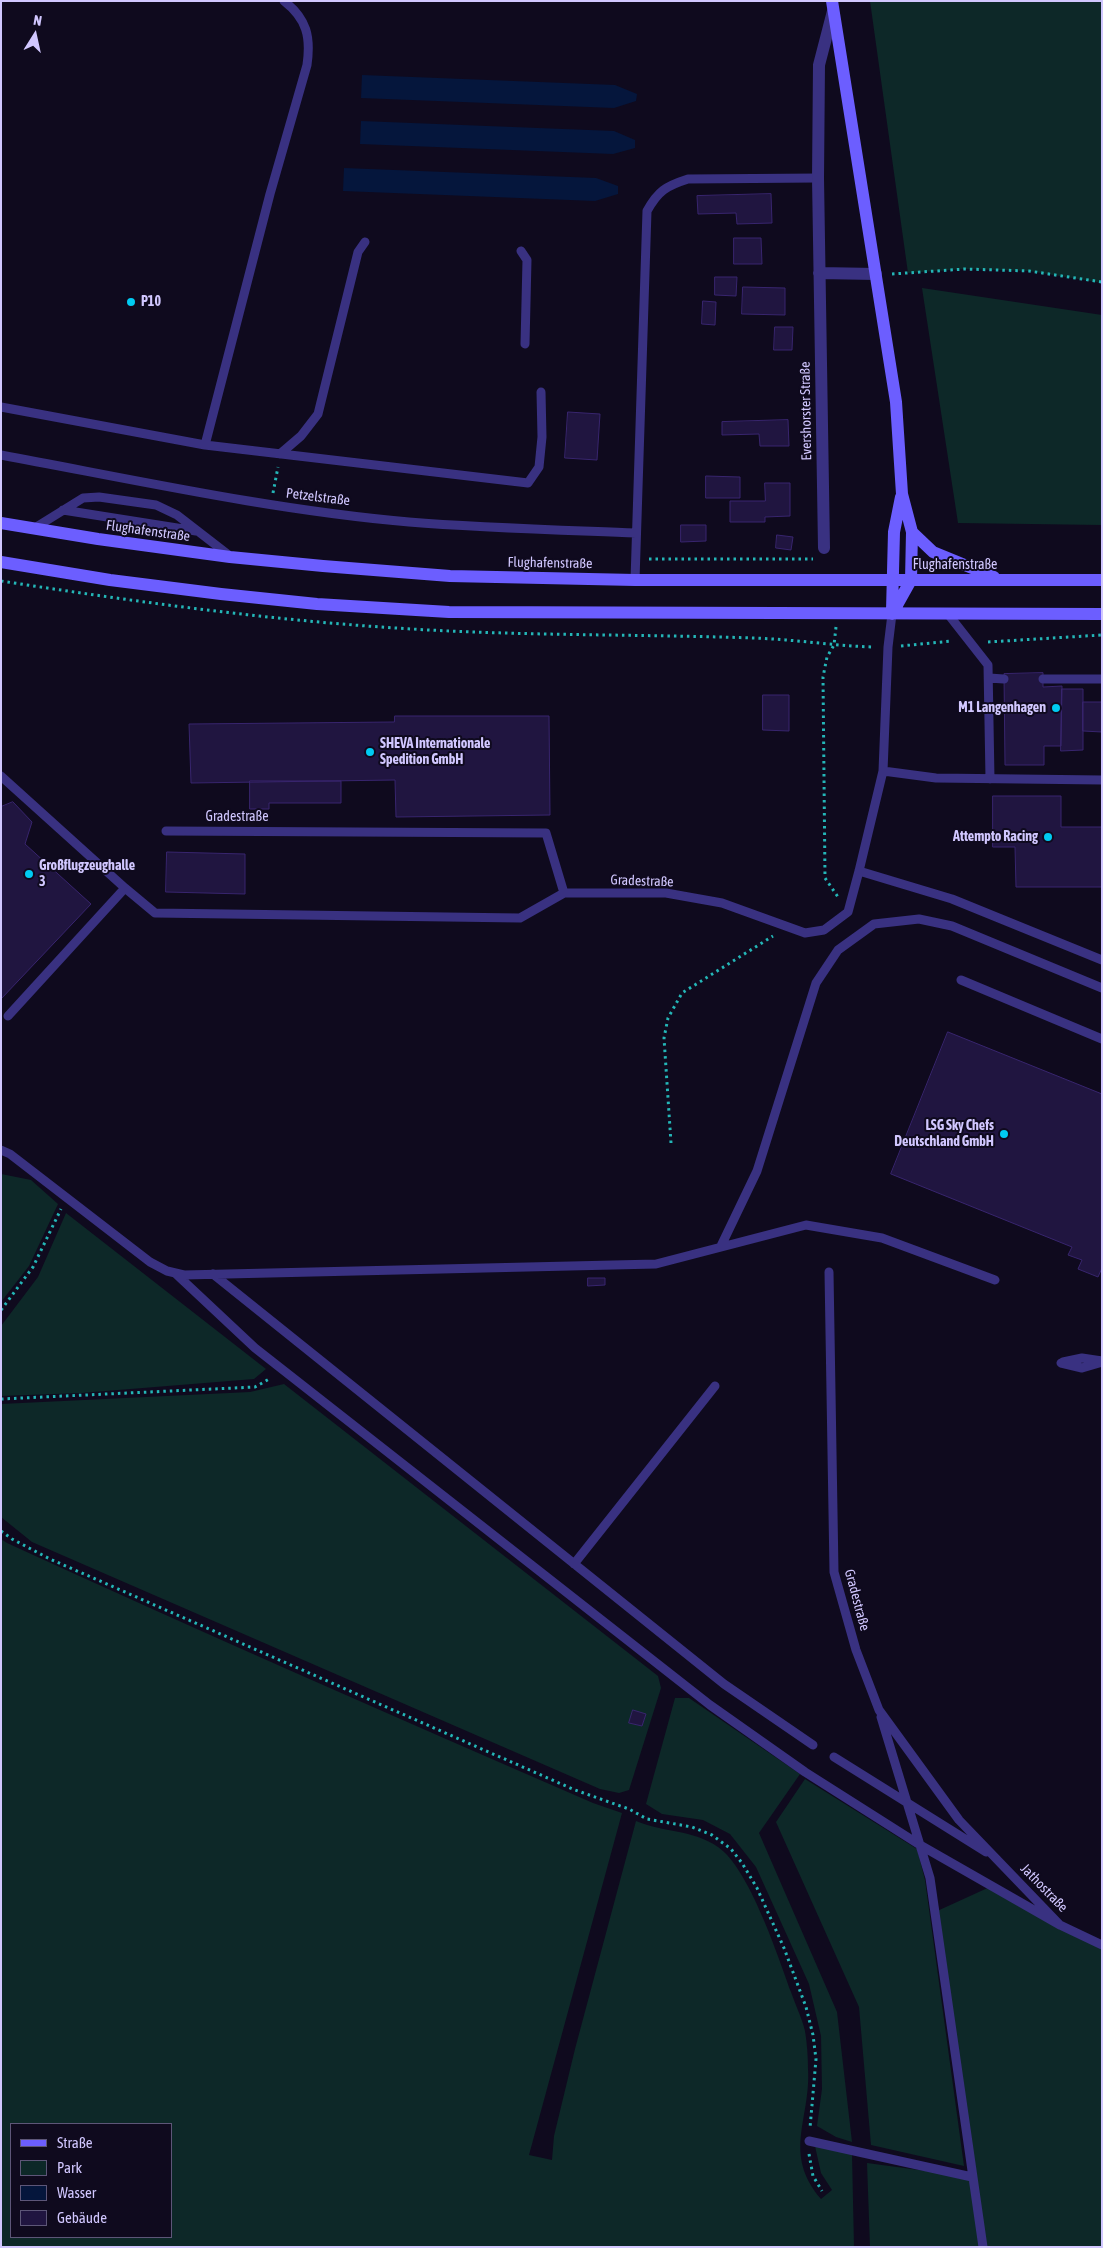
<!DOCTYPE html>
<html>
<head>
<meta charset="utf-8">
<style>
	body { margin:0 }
	#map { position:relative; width:1103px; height:2248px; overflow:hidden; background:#0f0a1e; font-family:"Asap Condensed",sans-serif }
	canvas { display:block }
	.frame { position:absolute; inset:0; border:2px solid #d1c7ff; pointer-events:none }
	.legend { position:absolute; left:10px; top:2123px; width:162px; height:115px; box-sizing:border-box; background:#0f0a1e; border:1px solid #5d5678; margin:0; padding:6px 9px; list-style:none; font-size:15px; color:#d1c7ff }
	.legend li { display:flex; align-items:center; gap:10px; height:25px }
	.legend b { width:25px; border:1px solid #5d5678 }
	.north { position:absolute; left:10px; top:10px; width:50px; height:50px; -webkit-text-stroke:4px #0f0a1e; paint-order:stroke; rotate:10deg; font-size:14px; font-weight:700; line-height:20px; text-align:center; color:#d1c7ff }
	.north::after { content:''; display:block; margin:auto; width:18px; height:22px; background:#d1c7ff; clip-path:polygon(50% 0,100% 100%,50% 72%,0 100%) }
</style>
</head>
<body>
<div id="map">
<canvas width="1103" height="2248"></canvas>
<div class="frame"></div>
<ul class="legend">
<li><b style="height:6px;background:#6c5eff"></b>Straße</li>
<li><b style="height:14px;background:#0d2828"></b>Park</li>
<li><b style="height:14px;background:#05163c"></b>Wasser</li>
<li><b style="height:14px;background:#201540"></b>Gebäude</li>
</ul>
<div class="north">N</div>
</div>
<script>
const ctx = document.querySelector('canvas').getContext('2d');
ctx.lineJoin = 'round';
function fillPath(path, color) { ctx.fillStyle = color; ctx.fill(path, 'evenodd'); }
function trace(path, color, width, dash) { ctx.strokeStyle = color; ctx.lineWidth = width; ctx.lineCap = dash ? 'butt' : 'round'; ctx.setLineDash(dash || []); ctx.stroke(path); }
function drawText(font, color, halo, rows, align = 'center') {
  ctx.font = font + ' "Asap Condensed",sans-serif'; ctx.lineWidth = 4; ctx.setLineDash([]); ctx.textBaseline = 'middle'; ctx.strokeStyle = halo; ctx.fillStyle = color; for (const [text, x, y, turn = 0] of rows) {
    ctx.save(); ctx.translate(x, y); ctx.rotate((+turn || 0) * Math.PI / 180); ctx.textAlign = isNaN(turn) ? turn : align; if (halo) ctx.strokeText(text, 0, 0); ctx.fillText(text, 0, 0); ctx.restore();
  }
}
const green = new Path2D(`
	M870,1H1102V283L1029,271L965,269L908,273Z
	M922,288L1102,315V525L958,523Z
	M1,1174L31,1180L58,1204L29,1266L1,1302Z
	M66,1213L266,1369L254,1379L81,1393L1,1396V1326L38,1277Z
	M284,1384L658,1676L661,1688L629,1790L619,1793L600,1789L32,1542L1,1517V1404L250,1392Z
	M1,1539L7,1543C201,1632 397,1718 593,1803L622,1813L529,2155L552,2160L554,2136L575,2049L636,1821C664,1833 692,1829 718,1847C749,1868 778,1956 791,1992C795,2004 802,2018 805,2031C807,2043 808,2057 808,2069C811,2119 782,2153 821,2199L832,2190L821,2173L815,2146L852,2154L854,2247H1ZM11,2124H171V2237H11Z
	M675,1698H689L800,1774L759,1833L837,2012L852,2142L836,2137L817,2126L822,2089L821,2036L809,1984L756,1867L730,1834L703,1820L662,1814L646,1804Z
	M805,1779L917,1849L925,1880L964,2166L871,2145L859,2007L776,1822Z
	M992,1886L1102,1945V2247H870L867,2163L971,2177L935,1912Z`);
const water = new Path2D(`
	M362,75L615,85L637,94L636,101L614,108L361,98Z
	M361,121L614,131L635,140V148L613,154L360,144Z
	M344,168L596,178L618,186V194L595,201L343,191Z`);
const building = new Path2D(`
	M771,194L772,223L737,224L736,213L698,214L697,196Z
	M734,238H761L762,264H734Z
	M715,277H737L736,296L715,295Z
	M743,287L785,288V315L742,314Z
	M703,301L716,302L715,325L702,324Z
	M775,327H793L792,350H774Z
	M568,412L600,414L597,460L565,458Z
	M788,420L789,446H760L759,434L722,435V422Z
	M706,476L740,477V498H706Z
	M765,483H790V516L765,517V522H730V501H765Z
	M681,525H706V541L681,542Z
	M777,535L793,537L791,550L776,548Z
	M1043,673V687L1062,686L1061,746H1044V765H1005L1004,674Z
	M1062,689H1083V750L1061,751Z
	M763,695H789V731L763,730Z
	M1083,702H1102V732L1083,731Z
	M395,716H549L550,815L396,817L395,780L191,783L189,724L394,722Z
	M250,781H341V803H269V809H250Z
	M993,796H1061V827H1102V887H1016L1015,847H993Z
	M13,802L32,822L25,844L91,904L1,999V807Z
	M167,852L245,854V894L166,892Z
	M948,1032L1102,1094V1268L1098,1277L1078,1269L1082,1260L1068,1255L1072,1247L891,1174Z
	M588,1278H605V1285L588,1286Z
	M633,1710L646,1714L642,1726L629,1723Z`);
const path = new Path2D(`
	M892,274L965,269L1029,271L1102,282
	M273,493L278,467
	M649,559H813
	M1,581C138,602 274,621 412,629C525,636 638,634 752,638C793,639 833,646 875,647
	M836,627L834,645L827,657L823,677L825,878L838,897
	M988,642L1102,635
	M901,646L952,641
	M671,1143L664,1038L668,1018L682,993L773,936
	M1,1310L33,1267L61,1209
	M1,1399L255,1387L271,1378
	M1,1531L12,1539L50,1559L575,1790L629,1809L647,1819L692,1827L712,1835L731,1849L742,1863L757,1888L784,1948L806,2007L813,2035L816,2059L810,2128
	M809,2154L813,2176L822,2191`);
const lane = new Path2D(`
	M521,251L527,260L525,344
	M1,407L205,445L528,483L539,467L542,437L541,392
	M205,445L270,194L307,65C311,37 307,19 284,1
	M280,454L301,436L318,414L358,252L365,242
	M1,455C136,480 272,510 409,522C484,528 560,530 636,533
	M63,510L196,531
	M33,529L83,498L99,497L156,505L177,515L230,556
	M635,580L647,211C658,191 666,186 688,179L818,178
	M948,614L988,665L990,779
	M989,678L1004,679
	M1043,679H1102
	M883,771L936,778L1102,780
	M1,776L125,888L155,913L520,918L564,893
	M166,831L546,833L564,893H666L722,903L805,933L824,930L848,912L859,871L883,771L888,647L892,614
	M859,871L952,899L1102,960
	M961,980L1102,1039
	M8,1016L125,888
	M1,1150L10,1154L150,1262L167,1271L184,1275L656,1264L806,1225L882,1238L995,1280
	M721,1246L757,1171L816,983L838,950L874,924L919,919L952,926L1102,988
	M829,1272L834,1572L856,1650L879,1710L959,1820L1060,1925L1102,1945
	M175,1273L255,1348L710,1705L805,1772L920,1845L1060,1925
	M213,1274L724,1684L813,1745
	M1063,1362L1082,1358L1102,1361
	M1061,1363L1082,1368L1102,1362
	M574,1564L715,1386
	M881,1717L930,1878L983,2247
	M834,1757L986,1852
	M809,2141L972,2177`);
const street = new Path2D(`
	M819,273L876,274
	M824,548L818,178L819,65L833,11`);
const secondary = new Path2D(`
	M832,1L896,402L902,494L912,532L911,580L892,614
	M1,523L98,539L230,557L323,566L450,576L635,580H1102
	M912,532L933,552L994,577
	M1,562L110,580L221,594L317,604L449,612L1102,614
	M892,611L894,532L901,497`);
const markers = [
	[131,302,5,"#00cbf2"],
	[1056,708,5,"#00cbf2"],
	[370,752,5,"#00cbf2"],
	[1048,837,5,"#00cbf2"],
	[29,874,5,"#00cbf2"],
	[1004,1134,5,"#00cbf2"]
];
const poiNames = [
	["P10",141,302],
	["M1 Langenhagen",1046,708,"right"],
	["SHEVA Internationale",380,744],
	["Spedition GmbH",380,760],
	["Attempto Racing",1038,837,"right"],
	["Großflugzeughalle",39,866],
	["3",39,882],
	["LSG Sky Chefs",994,1126,"right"],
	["Deutschland GmbH",994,1142,"right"]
];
const streetNames = [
	["Evershorster Straße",806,411,-91],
	["Petzelstraße",318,497,7],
	["Flughafenstraße",148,531,8],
	["Flughafenstraße",550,563,1],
	["Flughafenstraße",955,565],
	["Gradestraße",237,817],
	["Gradestraße",642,881,2],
	["Gradestraße",857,1600,75],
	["Jathostraße",1044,1888,46]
];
fillPath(green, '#0d2828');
fillPath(water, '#05163c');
fillPath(building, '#201540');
trace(building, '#38256e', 1);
trace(path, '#24b6b7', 3, [2.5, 4]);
trace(lane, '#393181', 9);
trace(street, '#393181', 12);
trace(secondary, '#6c5eff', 12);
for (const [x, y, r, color] of markers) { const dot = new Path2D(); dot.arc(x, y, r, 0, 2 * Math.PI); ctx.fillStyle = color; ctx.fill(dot); trace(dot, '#0f0a1e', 2); }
drawText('bold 14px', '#d1c7ff', '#0f0a1e', poiNames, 'left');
drawText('14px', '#d1c7ff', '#0f0a1e', streetNames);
</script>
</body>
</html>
